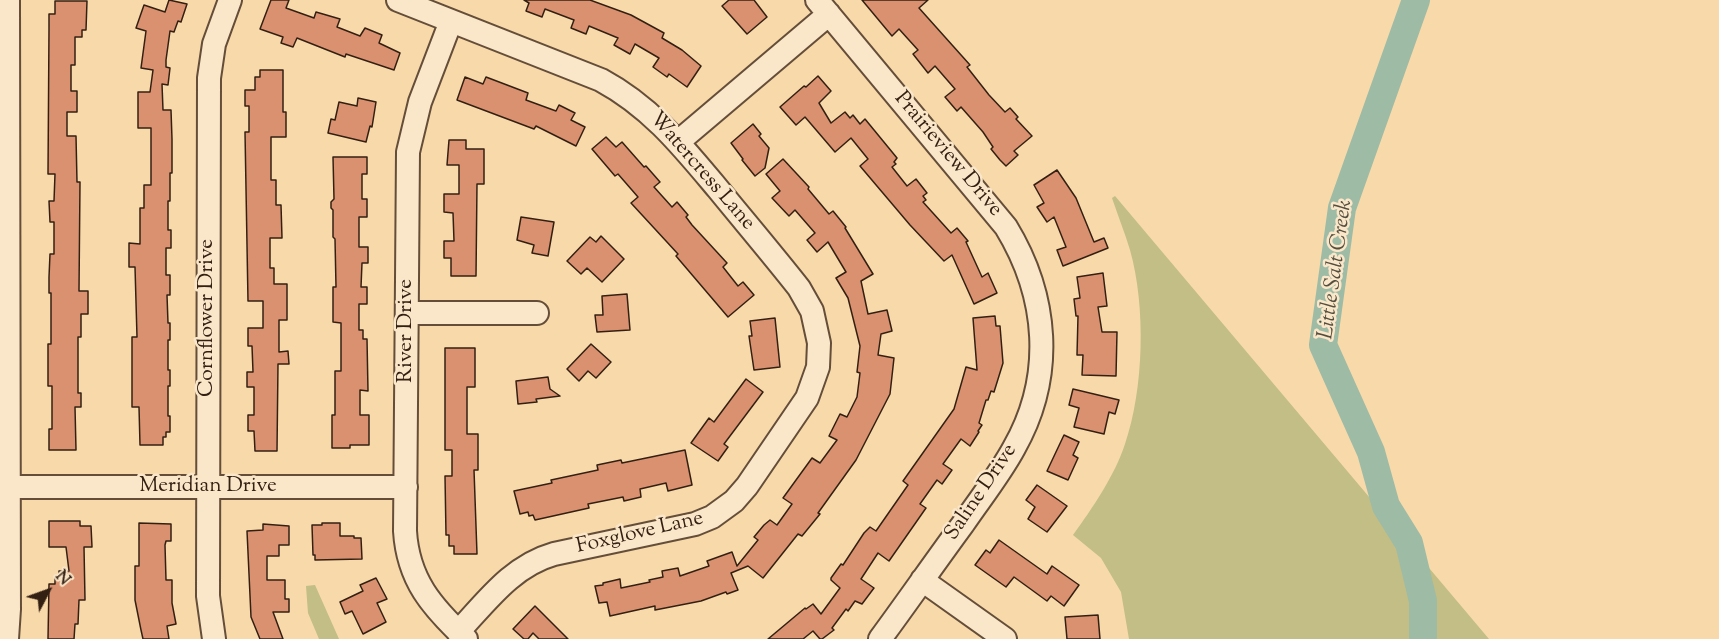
<!DOCTYPE html>
<html>
<head>
<meta charset="utf-8">
<style>
	body { margin:0 }
	#map { position:relative; width:1719px; height:639px; overflow:hidden; background:#f7d9aa; font-family:"Sorts Mill Goudy",serif }
	canvas { display:block }
	.north { position:absolute; left:18px; top:561px; width:60px; height:60px; -webkit-text-stroke:4px #fae6c8; paint-order:stroke; rotate:49deg; font-size:16px; font-weight:700; line-height:24px; text-align:center; color:#342013 }
	.north::after { content:''; display:block; margin:auto; width:21px; height:27px; background:#342013; clip-path:polygon(50% 0,100% 100%,50% 72%,0 100%) }
</style>
</head>
<body>
<div id="map">
<canvas width="1719" height="639"></canvas>
<div class="north">N</div>
</div>
<script>
const ctx = document.querySelector('canvas').getContext('2d');
ctx.lineJoin = 'round';
function fillPath(path, color) { ctx.fillStyle = color; ctx.fill(path, 'evenodd'); }
function trace(path, color, width, dash) { ctx.strokeStyle = color; ctx.lineWidth = width; ctx.lineCap = dash ? 'butt' : 'round'; ctx.setLineDash(dash || []); ctx.stroke(path); }
function drawText(font, color, halo, rows, align = 'center') {
  ctx.font = font + ' "Sorts Mill Goudy",serif'; ctx.lineWidth = 5; ctx.setLineDash([]); ctx.textBaseline = 'middle'; ctx.strokeStyle = halo; ctx.fillStyle = color; for (const [text, x, y, turn = 0] of rows) {
    ctx.save(); ctx.translate(x, y); ctx.rotate((+turn || 0) * Math.PI / 180); ctx.textAlign = isNaN(turn) ? turn : align; if (halo) ctx.strokeText(text, 0, 0); ctx.fillText(text, 0, 0); ctx.restore();
  }
}
const green = new Path2D(`
	M1115,196L1489,639H1129L1121,592L1101,558L1073,535C1092,509 1115,475 1125,444C1144,389 1146,306 1130,250C1125,233 1118,216 1112,198Z
	M315,585L339,639H319L308,613L306,586Z`);
const river = new Path2D(`
	M1416,0L1342,208L1323,345L1371,452L1386,506L1409,543L1423,601V639`);
const building = new Path2D(`
	M169,0L187,4L181,22L178,21L174,32L170,31L166,60V67L170,68L168,85L162,84L163,110H171L172,139V173H170V201H168V230H171V248H166V275H170V295H167L168,323H170V340H168V370H170V386H168V416H170V432H166V437H163V445H140L139,407H132V337H137L135,267H129V243L140,244V208H144V185H151V128H138V92H150L153,70L141,68L146,31L136,28L144,5L165,12Z
	M271,0H289L286,8L314,18L316,12L340,19L337,27L360,36L365,28L382,35L379,43L400,53L394,70L346,54L345,57L297,38L293,47L281,43L283,37L260,29Z
	M524,0H590L631,15L664,33L662,38L682,50L701,66L687,87L669,74L667,77L653,67L659,58L635,44L630,54L614,45L618,38L589,26L586,34L571,28L574,20L545,9L542,17L526,11L529,3Z
	M729,0H754L767,17L747,34L722,6Z
	M862,0H928L919,8L970,65L967,67L989,95L1005,112L1010,108L1018,117L1016,119L1032,136L1014,151L1018,155L1006,166L1000,160L991,149L993,147L983,132L961,107L957,111L945,97L955,89L935,66L928,73L913,54L918,50L899,29L892,36Z
	M55,1H87L86,30H82V37H75V65H71V91H77V112H67V136H76L77,182H80L79,291H88V314H81V337H78V393H81V407H75L76,450H49V429H52V386H48V344H51V293H49V277L50,254H54V222H50L49,201H54L55,174H48L49,29V14H55Z
	M260,70H283V112H286V137H271V180H276V205H281L282,238H270V268H274V284H287V320H279V352L288,351L289,364H278L277,451H255L254,431H248V415H254V387H247V372H253L252,346H248V328H263V301H248L245,132H249V106H245V90H255V77H260Z
	M818,76L831,91L819,103L831,123L845,112L850,118L853,115L860,124L865,119L897,158L894,162L896,164L892,167L907,186L916,179L927,193L923,196L926,200L923,202L951,233L957,228L968,241L966,242L982,277L988,273L997,293L974,304L952,255L944,261L910,225L860,166L868,159L851,138L835,152L805,117L796,125L780,107L804,86L806,87Z
	M465,77L483,84L486,77L528,93L526,100L556,111L559,105L575,113L571,120L585,127L576,146L536,126L534,129L457,100Z
	M358,98L376,102L372,127L370,126L366,142L328,133L331,119L335,120L339,102L357,106Z
	M753,124L761,134L759,136L769,148L765,168L755,176L742,160L743,159L731,143Z
	M606,137L616,147L622,142L644,167L646,166L660,182L654,187L672,207L677,202L688,215L686,217L692,225L727,263L723,267L738,286L743,282L754,295L728,317L676,256L678,254L631,203L638,197L618,174L615,176L592,149Z
	M449,140H466V149H484V184H477L476,276H451V258H444V241H454L453,213L444,212V194H459V165H447Z
	M333,157H367V174H362V199H367V217H359V247H368V263H362L361,287H367V304H359V330H363V339H367L368,391L360,390V415H369V445H350V448H332V415H335V371H341V323L333,322V287H336L335,239L333,237V210L331,208V202L334,199Z
	M783,159L809,187L808,189L829,214L833,211L846,227L845,228L873,274L861,281L868,314L887,310L892,331L881,334L878,355L894,358L890,394L856,460L818,513L820,514L802,536L798,534L763,578L748,566L731,573L738,590L727,594L726,592L701,601L655,610V606L610,616L607,602L599,603L595,586L603,585V583L620,579L621,588L650,582L649,580L663,577L662,571L678,568L680,576L709,566L707,561L732,552L737,566L758,540L754,537L764,525L770,520L777,525L792,504L783,498L812,458L820,463L837,440L829,436L840,414L847,417L857,397L860,373L857,372L860,346L848,298L836,278L846,272L828,242L817,252L807,240L815,233L795,210L789,216L772,198L780,191L766,174Z
	M1057,170L1076,198L1094,242L1104,238L1108,248L1063,266L1057,250L1066,247L1054,217L1047,222L1037,207L1044,203L1034,185Z
	M521,217L554,222L548,256L532,253L534,245L517,240Z
	M601,236L624,259L602,282L587,268L581,274L567,261L590,237L596,242Z
	M1103,273L1107,306L1098,307L1102,332H1117L1116,376L1082,375L1083,355H1077L1078,316H1076L1074,299L1080,298L1077,277Z
	M627,294L630,330L597,332L595,315H603L602,296Z
	M995,316L996,326H1000L1003,363L994,392L991,391L988,400H986L979,423L982,425L978,431L979,432L970,446L961,439L943,464L952,470L942,484L937,480L920,504L926,508L889,561L878,553L861,579L874,588L862,604L855,601L848,611L846,609L832,628L834,630L822,639H820L813,631L803,639H768L805,608L806,609L813,604L821,614L840,588L831,580V578L841,564L843,565L864,533L870,527L876,531L908,485L903,481L954,409L966,367L977,370L973,318Z
	M775,318L780,367L754,370L749,336H752L750,321Z
	M591,344L611,362L596,378L588,371L579,381L567,369Z
	M445,348H475V387H467V434H478V470H474L477,554H454V546H449V535H446L445,476H452V450H445Z
	M548,377L550,389L560,396L536,399L537,402L518,404L516,381Z
	M746,379L763,392L724,444L728,447L718,461L691,443L709,418L714,422Z
	M1073,389L1119,400L1115,414L1109,412L1104,434L1074,427L1079,408L1069,405Z
	M1064,435L1079,442L1073,455L1078,458L1068,480L1047,471Z
	M685,450L692,485L668,491L666,483L640,489L641,497L624,501L623,497L588,504L589,508L535,520L533,515L529,516L528,512L520,514L514,491L552,483L551,480L598,470L597,465L621,460L622,463Z
	M1037,485L1067,506L1047,532L1028,519L1035,507L1026,500Z
	M49,521H80V526H91L92,547H84L85,600H79L78,624H75L74,639H48L49,584H55V578H59V571H69L66,547H49Z
	M139,523L171,524V541H166L165,545L166,580H172V603L176,624L167,626L169,639H143L141,630L135,600V566H139Z
	M322,523H340V536H354V538H361L362,559L315,560V555H313L312,525H322Z
	M263,524L289,526V545H279V556H267V580H285V599H289V612H273L283,639H260L251,617L247,531L263,530Z
	M999,540L1047,574L1052,566L1079,585L1064,606L1051,596L1047,601L1014,577L1006,587L975,565L986,550L990,553Z
	M376,578L387,599L377,603L386,622L363,634L352,611L345,614L340,602L363,591L360,585Z
	M535,606L568,639H539L533,633L528,639H524L513,629Z
	M1098,615L1100,639H1067L1065,617Z`);
const minor = new Path2D(`
	M398,0L601,80C651,107 682,146 718,189C745,222 773,255 799,288L812,311L819,343L818,367L807,398L747,486L734,501L712,517L695,524L554,554C512,566 487,601 458,632
	M817,0L1006,227C1048,296 1055,376 1014,448C1000,474 980,499 963,524C935,562 908,601 880,639
	M451,21L420,102L408,152L405,531C408,580 432,607 466,639
	M678,142L829,14
	M407,313H537
	M9,487H406
	M922,580L1005,639
	M7,639L9,609L8,0
	M214,639L208,596L209,78L214,44L230,0`);
const streetNames = [
	["Prairieview Drive",947,155,50],
	["Watercress Lane",701,172,49],
	["Cornflower Drive",208,318,-90],
	["River Drive",407,331,-90],
	["Meridian Drive",208,487],
	["Saline Drive",982,493,-56],
	["Foxglove Lane",640,534,-13]
];
const waterNames = [
	["Little Salt Creek",1337,270,-82]
];
fillPath(green, '#c2be85');
trace(river, '#9ebba5', 28);
fillPath(building, '#d99170');
trace(building, '#342013', 1.5);
trace(minor, '#654e39', 26);
trace(minor, '#fae6c8', 22);
drawText('21px', '#342013', '#fae6c8', streetNames);
drawText('italic 22px', '#544e3f', '#fae6c8', waterNames);
</script>
</body>
</html>
